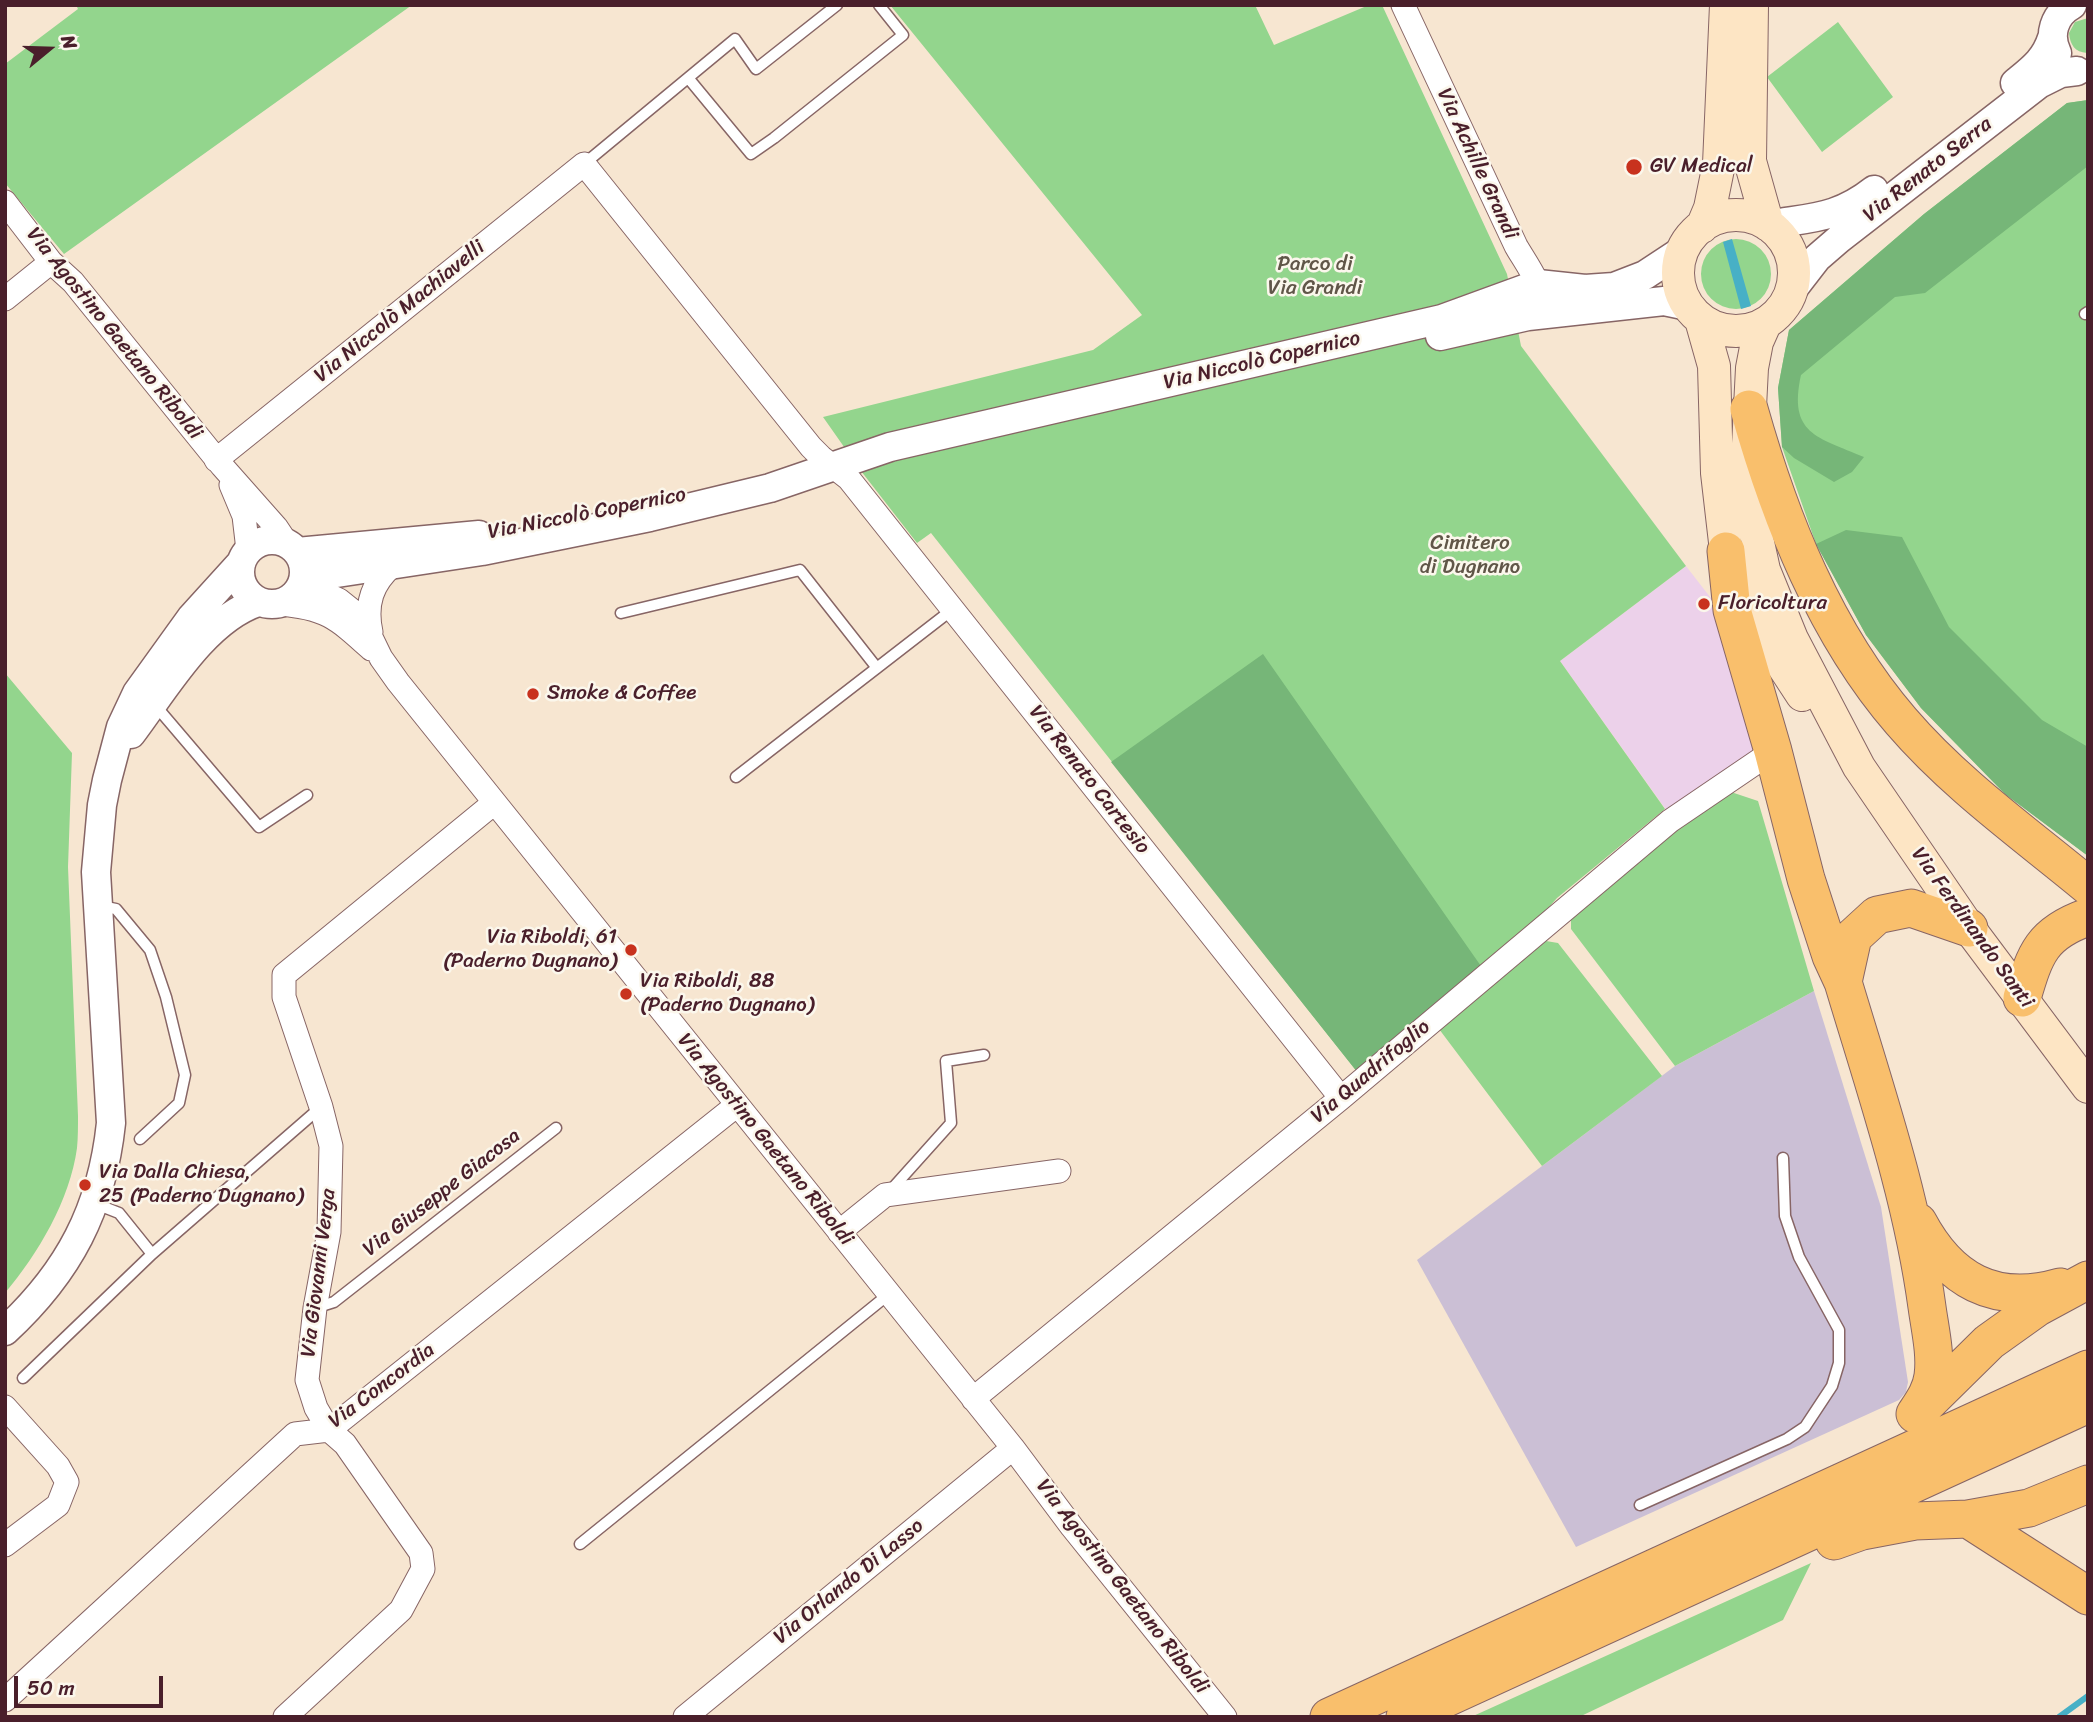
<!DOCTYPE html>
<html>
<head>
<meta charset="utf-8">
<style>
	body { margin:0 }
	#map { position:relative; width:2093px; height:1722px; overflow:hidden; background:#f7e6d1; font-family:Sriracha,sans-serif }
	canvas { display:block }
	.frame { position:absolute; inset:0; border:7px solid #4a1f2b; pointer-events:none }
	.north { position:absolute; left:14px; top:14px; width:70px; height:70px; -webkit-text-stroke:5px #fbf7ec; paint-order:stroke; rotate:71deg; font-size:19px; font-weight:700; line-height:28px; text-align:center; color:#4a1f2b }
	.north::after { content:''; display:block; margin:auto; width:24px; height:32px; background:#4a1f2b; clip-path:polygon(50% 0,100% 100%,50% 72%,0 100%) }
	.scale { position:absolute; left:14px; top:1676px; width:149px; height:32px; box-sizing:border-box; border:4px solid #4a1f2b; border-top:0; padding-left:9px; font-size:21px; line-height:24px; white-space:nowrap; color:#4a1f2b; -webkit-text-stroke:5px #fbf7ec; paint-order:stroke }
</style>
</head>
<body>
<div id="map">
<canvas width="2093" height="1722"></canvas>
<div class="frame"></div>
<div class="north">N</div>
<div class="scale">50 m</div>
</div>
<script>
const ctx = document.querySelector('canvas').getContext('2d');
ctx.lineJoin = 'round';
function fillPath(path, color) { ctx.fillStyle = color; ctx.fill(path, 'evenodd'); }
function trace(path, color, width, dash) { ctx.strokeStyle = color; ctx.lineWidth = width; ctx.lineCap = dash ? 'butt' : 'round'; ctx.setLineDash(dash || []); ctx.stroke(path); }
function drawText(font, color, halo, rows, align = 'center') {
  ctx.font = font + ' Sriracha,sans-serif'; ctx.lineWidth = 5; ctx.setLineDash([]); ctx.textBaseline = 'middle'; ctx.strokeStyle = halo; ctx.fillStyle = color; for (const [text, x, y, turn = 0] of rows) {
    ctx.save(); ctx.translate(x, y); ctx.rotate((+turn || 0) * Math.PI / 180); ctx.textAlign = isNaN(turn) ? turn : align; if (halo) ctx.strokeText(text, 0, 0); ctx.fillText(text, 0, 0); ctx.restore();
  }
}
const built = new Path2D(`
	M1686,566L1724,615L1760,751L1669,814L1560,661Z`);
const industrial = new Path2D(`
	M1814,991L1881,1207L1908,1382L1906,1392L1899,1400L1576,1547L1417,1260L1675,1066Z`);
const green = new Path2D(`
	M76,5H412L64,254L5,183V64L78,9Z
	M890,5H1255L1274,45L1369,5H1382L1507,274L1521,346L1686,566L1560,661L1665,809L1557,898L1529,930L1358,1073L931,533L917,543L861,471L823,417L1093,350L1142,315Z
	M2088,18V53H2087C2075,52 2070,45 2069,33L2075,22Z
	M1838,22L1893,97L1822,152L1767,77Z
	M2088,100V856L2005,794L1921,708L1866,635L1816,544L1782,447L1778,388L1789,330L1924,214L2067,103Z
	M1701 274a35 35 0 1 1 70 0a35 35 0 1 1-70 0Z
	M5,673L72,753L68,867L78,1116C78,1126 78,1138 77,1148C70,1200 38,1254 5,1293Z
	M1731,792L1758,801L1814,991L1675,1066L1571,929V918L1671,834Z
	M1546,941L1558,943L1662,1076L1542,1166L1439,1029Z
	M1811,1563L1783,1620L1579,1717H1471Z`);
const forest = new Path2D(`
	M2088,100V166L1925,293L1895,297L1801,375C1788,434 1817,437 1864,457L1852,472L1834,482L1794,458L1782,447L1778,388L1789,330L1924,214L2067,103Z
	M1846,530L1902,537L1949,627L2042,720L2088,747V856L2005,794L1921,708L1866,635L1816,544Z
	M1263,654L1483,969L1358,1073L1111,762Z`);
const water = new Path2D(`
	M1732,239L1751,306L1741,309L1723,242Z`);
const stream = new Path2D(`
	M2059,1717L2088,1696`);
const service = new Path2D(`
	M689,79L751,154L774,138L903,35L879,5
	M584,164L735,39L756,69L837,5
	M2085,314L2088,312
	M621,613L800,570L877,668
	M155,705L259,827L307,795
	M736,777L953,609
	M101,906L116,909L150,950L166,997L185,1075L179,1103L140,1139
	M890,1191L951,1123L946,1061L984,1055
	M96,1204L119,1213L152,1254L321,1107
	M315,1308L334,1302L556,1128
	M23,1378L152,1254
	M1640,1505L1787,1439L1805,1427L1832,1386L1839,1363V1330L1799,1257L1785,1216L1783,1158
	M580,1544L889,1294`);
const minor = new Path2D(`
	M1403,5L1516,246C1523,259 1548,292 1541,307C1539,311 1533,313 1528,316
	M5,202L51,262L73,282L222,466L276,527L286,542
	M5,299L51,262
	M216,460L584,164L811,447L821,457L849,479L1341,1098
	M231,485L244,516L248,550
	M303,580L313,588L339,600L359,616L366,627L381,658L398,682L1013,1448L1072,1527L1225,1717
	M278,604C325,607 337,618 371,649
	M371,632C365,604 372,583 393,565
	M839,1232L885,1195L1059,1171
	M973,1399L1341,1098L1670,821L1773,751
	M5,1407L58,1466L67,1482L58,1505L5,1545
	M5,1700L295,1434L329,1430L737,1105
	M285,1717L401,1610L423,1569L421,1553L345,1444L329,1430L316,1408L307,1380L315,1308L329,1232L331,1146L321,1107L284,997V975L494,803
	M685,1717L1013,1448`);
const tertiary = new Path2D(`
	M2057,53C2048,35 2054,15 2072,5
	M2015,83C2032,69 2045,60 2052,38
	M1768,225C1812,217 1837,219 1874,190
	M1793,289L1817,258L1839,239L2039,84L2061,73L2077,71
	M1440,336L1528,316L1664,301L1688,306
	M240 572a32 32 0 1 1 64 0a32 32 0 1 1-64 0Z
	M297,552L479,535
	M304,578L482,551L650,517L770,488L890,447L1442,319L1538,284L1585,289L1614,287L1645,275L1683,250
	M131,734C165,689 204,620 258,602
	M5,1331C69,1272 102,1209 111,1123L96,872L102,805L107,780L121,727L137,693L191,618L240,564`);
const secondary = new Path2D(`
	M1752,5L1750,161L1768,225
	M1678 273a58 58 0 1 1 116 0a58 58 0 1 1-116 0Z
	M1702,227L1710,208L1719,164L1726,5
	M1701,320L1714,366L1717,473L1726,551L1739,589L1753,620L1802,695
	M1765,324L1757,342L1752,368L1747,466L1748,497L1764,570L1792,639L1859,767L1969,928L2088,1087`);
const trunk = new Path2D(`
	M1749,409C1780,519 1825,633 1901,721C1955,784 2024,833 2088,886
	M1726,551L1732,610L1773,751L1806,879L1831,956L1843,982C1875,1089 1912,1196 1927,1307C1930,1329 1936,1354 1933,1376C1931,1391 1923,1402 1915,1414
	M1843,982L1853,937L1877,915L1911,908L1969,928
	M2022,998C2035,953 2042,933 2088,917
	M1918,1222C1949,1280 1994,1306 2060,1287
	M1923,1407L1989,1342L2038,1307L2088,1280
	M1968,1519L2088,1596
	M1834,1541L1862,1531L1915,1521L1968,1519L2029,1508L2088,1484
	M1329,1717L2088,1369
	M1405,1717L2088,1404`);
const markers = [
	[1634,167,9,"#c8321e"],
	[1704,604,7,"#c8321e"],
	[533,694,7,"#c8321e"],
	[631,950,7,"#c8321e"],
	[626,994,7,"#c8321e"],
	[85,1185,7,"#c8321e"]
];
const streetNames = [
	["Via Achille Grandi",1477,164,65],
	["Via Renato Serra",1928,170,-38],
	["Via Niccolò Machiavelli",400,312,-39],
	["Via Agostino Gaetano Riboldi",114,334,51],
	["Via Niccolò Copernico",1262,361,-13],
	["Via Niccolò Copernico",587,514,-11],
	["Via Renato Cartesio",1089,780,52],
	["Via Ferdinando Santi",1972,928,54],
	["Via Quadrifoglio",1371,1072,-40],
	["Via Agostino Gaetano Riboldi",765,1140,51],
	["Via Giuseppe Giacosa",442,1193,-38],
	["Via Giovanni Verga",319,1273,-83],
	["Via Concordia",382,1386,-37],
	["Via Orlando Di Lasso",849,1582,-39],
	["Via Agostino Gaetano Riboldi",1122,1587,52]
];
const poiNames = [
	["GV Medical",1650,167],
	["Floricoltura",1718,604],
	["Smoke & Coffee",547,694],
	["Via Riboldi, 61",617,938,"right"],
	["(Paderno Dugnano)",617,962,"right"],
	["Via Riboldi, 88",640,982],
	["(Paderno Dugnano)",640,1006],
	["Via Dalla Chiesa,",99,1173],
	["25 (Paderno Dugnano)",99,1197]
];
const parkNames = [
	["Parco di",1315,265],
	["Via Grandi",1315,289],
	["Cimitero",1470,544],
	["di Dugnano",1470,568]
];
fillPath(built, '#ecd1ea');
fillPath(industrial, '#cbbfd5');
fillPath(green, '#93d58d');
fillPath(forest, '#76b678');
fillPath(water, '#47b0c6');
trace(stream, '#47b0c6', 6);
trace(service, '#876565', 13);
trace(minor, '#876565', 25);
trace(tertiary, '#876565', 31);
trace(secondary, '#876565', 34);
trace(trunk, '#876565', 39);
trace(service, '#fff', 10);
trace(minor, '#fff', 23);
trace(tertiary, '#fff', 28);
trace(secondary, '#fde5c4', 32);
trace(trunk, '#f9bf6c', 37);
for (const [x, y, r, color] of markers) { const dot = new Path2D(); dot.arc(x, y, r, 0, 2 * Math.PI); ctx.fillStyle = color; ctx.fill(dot); trace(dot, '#fbf7ec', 2.5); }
drawText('21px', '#4a1f2b', '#fbf7ec', streetNames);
drawText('21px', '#4a1f2b', '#fbf7ec', poiNames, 'left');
drawText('21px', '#605648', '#fbf7ec', parkNames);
</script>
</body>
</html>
